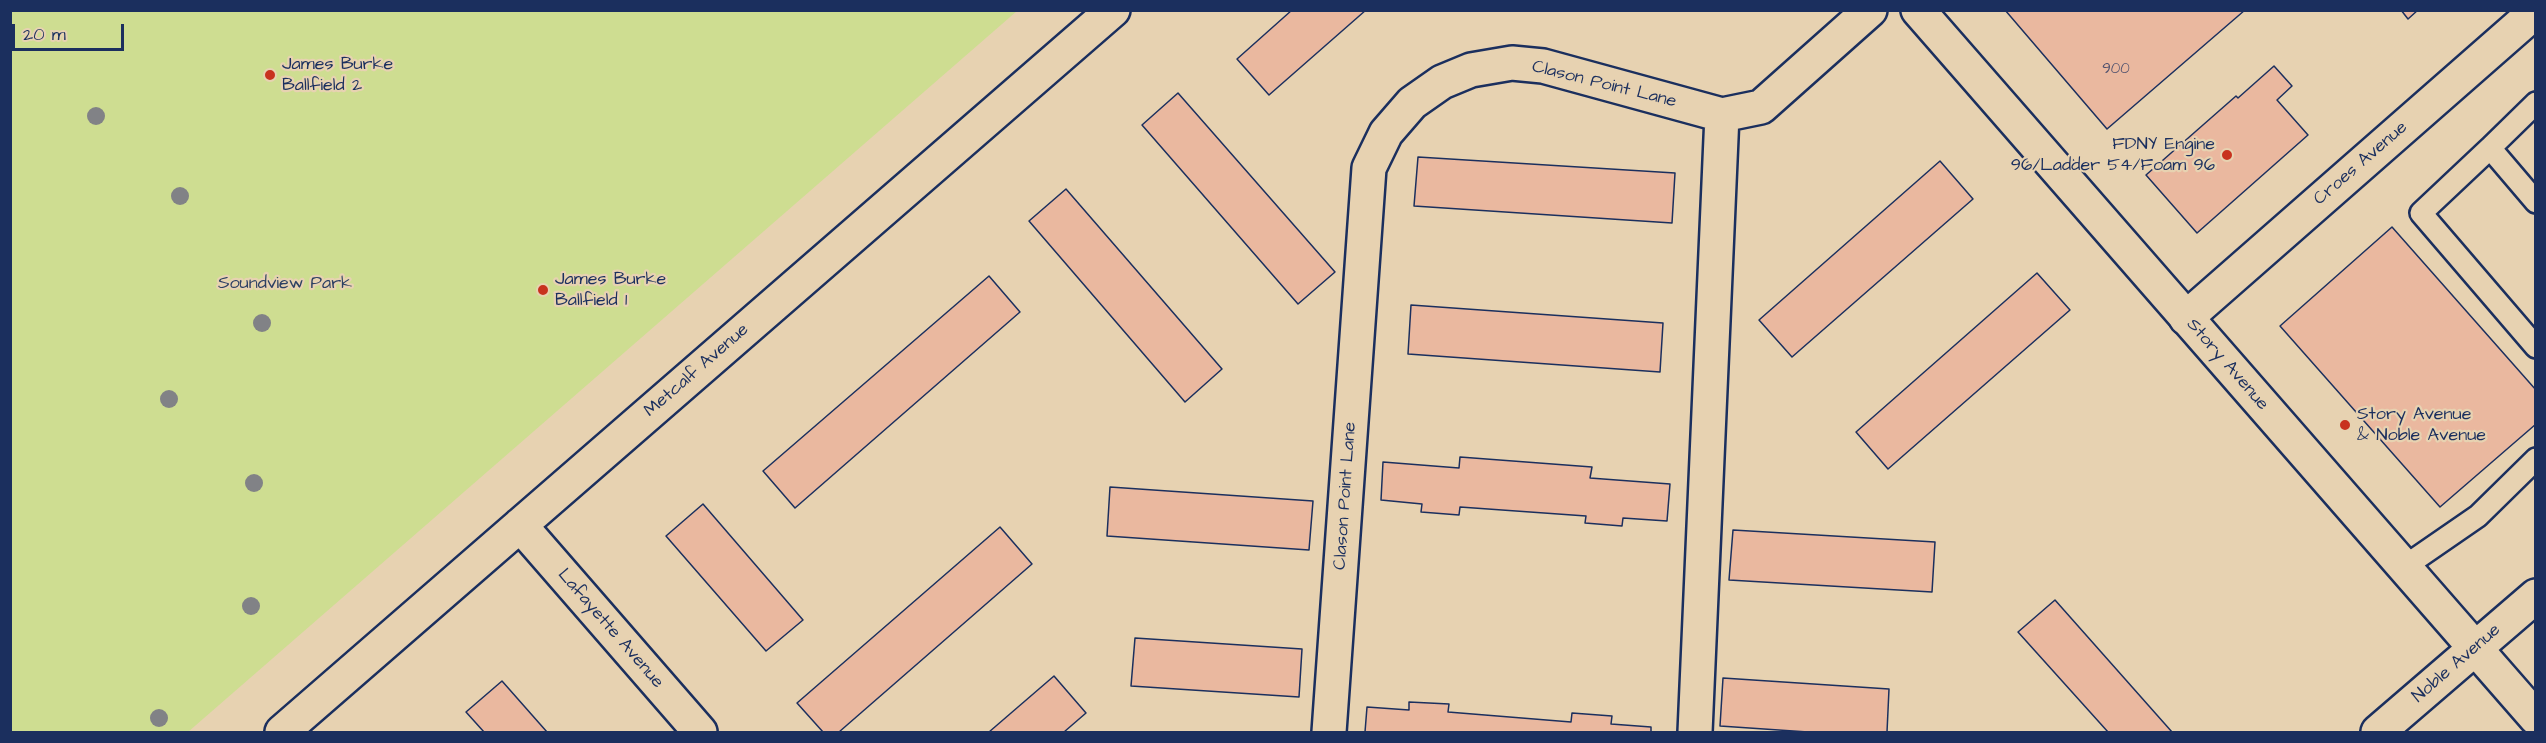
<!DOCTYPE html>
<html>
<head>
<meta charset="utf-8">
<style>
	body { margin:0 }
	#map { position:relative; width:2546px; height:743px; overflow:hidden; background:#e7d2b1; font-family:"Architects Daughter",sans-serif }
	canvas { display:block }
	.frame { position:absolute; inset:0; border:12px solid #1b2f5e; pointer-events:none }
	.scale { position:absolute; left:12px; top:24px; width:112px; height:27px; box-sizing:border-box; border:3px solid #1b2f5e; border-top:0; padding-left:8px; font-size:18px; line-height:21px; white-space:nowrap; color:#1b2f5e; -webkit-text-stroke:4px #e7d2b1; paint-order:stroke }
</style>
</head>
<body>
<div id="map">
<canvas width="2546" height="743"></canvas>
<div class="frame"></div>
<div class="scale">20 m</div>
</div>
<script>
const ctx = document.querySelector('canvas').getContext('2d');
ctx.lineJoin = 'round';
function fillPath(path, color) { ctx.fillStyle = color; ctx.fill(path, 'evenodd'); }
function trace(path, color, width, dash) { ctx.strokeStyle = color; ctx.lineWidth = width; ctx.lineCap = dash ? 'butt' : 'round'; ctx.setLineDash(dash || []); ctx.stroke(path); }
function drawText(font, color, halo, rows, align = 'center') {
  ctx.font = font + ' "Architects Daughter",sans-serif'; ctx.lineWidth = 4.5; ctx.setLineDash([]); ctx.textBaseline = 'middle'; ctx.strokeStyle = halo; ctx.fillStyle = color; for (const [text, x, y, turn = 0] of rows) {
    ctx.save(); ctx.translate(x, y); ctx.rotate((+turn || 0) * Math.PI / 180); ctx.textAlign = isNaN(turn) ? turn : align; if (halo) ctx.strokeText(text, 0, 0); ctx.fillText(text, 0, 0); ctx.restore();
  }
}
const green = new Path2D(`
	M10,11L11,10L1017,11L188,732H11Z`);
const building = new Path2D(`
	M1292,10H1366L1269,95L1237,59Z
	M2005,10H2245L2107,129Z
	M2401,10H2418L2408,19Z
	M2274,66L2292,86L2277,100L2308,135L2197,233L2146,175L2236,96L2238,98Z
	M1178,93L1335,272L1298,304L1142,125Z
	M1418,157L1675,173L1672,223L1414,206Z
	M1940,161L1973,199L1792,357L1759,320Z
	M1066,189L1222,369L1185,402L1029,221Z
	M2392,227L2536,390V424L2440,507L2280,326Z
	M2037,273L2070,310L1888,469L1856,432Z
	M989,276L1020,312L795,508L763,471Z
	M1411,305L1663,323L1660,372L1408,354Z
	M1460,457L1592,467L1590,478L1670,484L1667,521L1623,518L1622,526L1585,523L1586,516L1460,507L1459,515L1421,512L1422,504L1381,500L1383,462L1459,468Z
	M1110,487L1313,501L1309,550L1107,536Z
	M703,504L803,620L766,651L666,536Z
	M1000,527L1032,564L839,732H823L797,703Z
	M1733,530L1935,542L1932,592L1729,580Z
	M2055,600L2172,732H2108L2018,632Z
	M1135,638L1302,649L1299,697L1131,686Z
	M1054,676L1086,713L1064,732H989Z
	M1723,678L1889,689L1887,732H1808L1720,726Z
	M502,681L547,732H484L466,712Z
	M1409,702L1449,704L1448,712L1571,722L1572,713L1612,716L1611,724L1651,727V732H1365L1367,707L1409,710Z`);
const service = new Path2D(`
	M2536,103L2490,148L2536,202
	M2490,148L2421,213L2536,347
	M2404,567L2478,516L2536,459`);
const minor = new Path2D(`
	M2186,318L2536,11
	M520,525L700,732
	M282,732L1113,10
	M1329,732L1369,168L1386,133L1412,103L1442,82L1471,70L1512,63L1543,66L1722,115L1761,107L1870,10
	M1695,732L1722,115
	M2378,732L2536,596`);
const tertiary = new Path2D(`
	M1918,10L2536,718`);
const trees = [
	[96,116],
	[180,196],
	[262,323],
	[169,399],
	[254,483],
	[251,606],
	[159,718]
];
const markers = [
	[270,75,6,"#c8321e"],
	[2227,155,6,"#c8321e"],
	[543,290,6,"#c8321e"],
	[2345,425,6,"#c8321e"]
];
const numberNames = [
	["900",2116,70]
];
const poiNames = [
	["James Burke",282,65],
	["Ballfield 2",282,86],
	["FDNY Engine",2215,145,"right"],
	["96/Ladder 54/Foam 96",2215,166,"right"],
	["James Burke",555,280],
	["Ballfield 1",555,301],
	["Story Avenue",2357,415],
	["& Noble Avenue",2357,436]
];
const streetNames = [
	["Clason Point Lane",1604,85,14],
	["Croes Avenue",2361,164,-41],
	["Story Avenue",2227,365,49],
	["Metcalf Avenue",697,371,-41],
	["Clason Point Lane",1346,496,-86],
	["Lafayette Avenue",610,629,49],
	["Noble Avenue",2457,664,-41]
];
const parkNames = [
	["Soundview Park",285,284]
];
fillPath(green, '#cedd91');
fillPath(building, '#eab89f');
trace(building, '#1b2f5e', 1.5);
trace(service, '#1b2f5e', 26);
trace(minor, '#1b2f5e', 38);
trace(tertiary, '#1b2f5e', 38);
trace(service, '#e7d2b1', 21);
trace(minor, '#e7d2b1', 33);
trace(tertiary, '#e7d2b1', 33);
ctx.fillStyle = '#818286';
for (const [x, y] of trees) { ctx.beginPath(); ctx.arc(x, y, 9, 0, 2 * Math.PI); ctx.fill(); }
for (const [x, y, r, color] of markers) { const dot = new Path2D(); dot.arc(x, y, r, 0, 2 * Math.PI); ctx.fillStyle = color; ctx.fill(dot); trace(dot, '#e7d2b1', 2); }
drawText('15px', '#4f516e', null, numberNames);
drawText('18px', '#1b2f5e', '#e7d2b1', poiNames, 'left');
drawText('18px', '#1b2f5e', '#e7d2b1', streetNames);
drawText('18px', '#2d4063', '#e7d2b1', parkNames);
</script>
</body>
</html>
